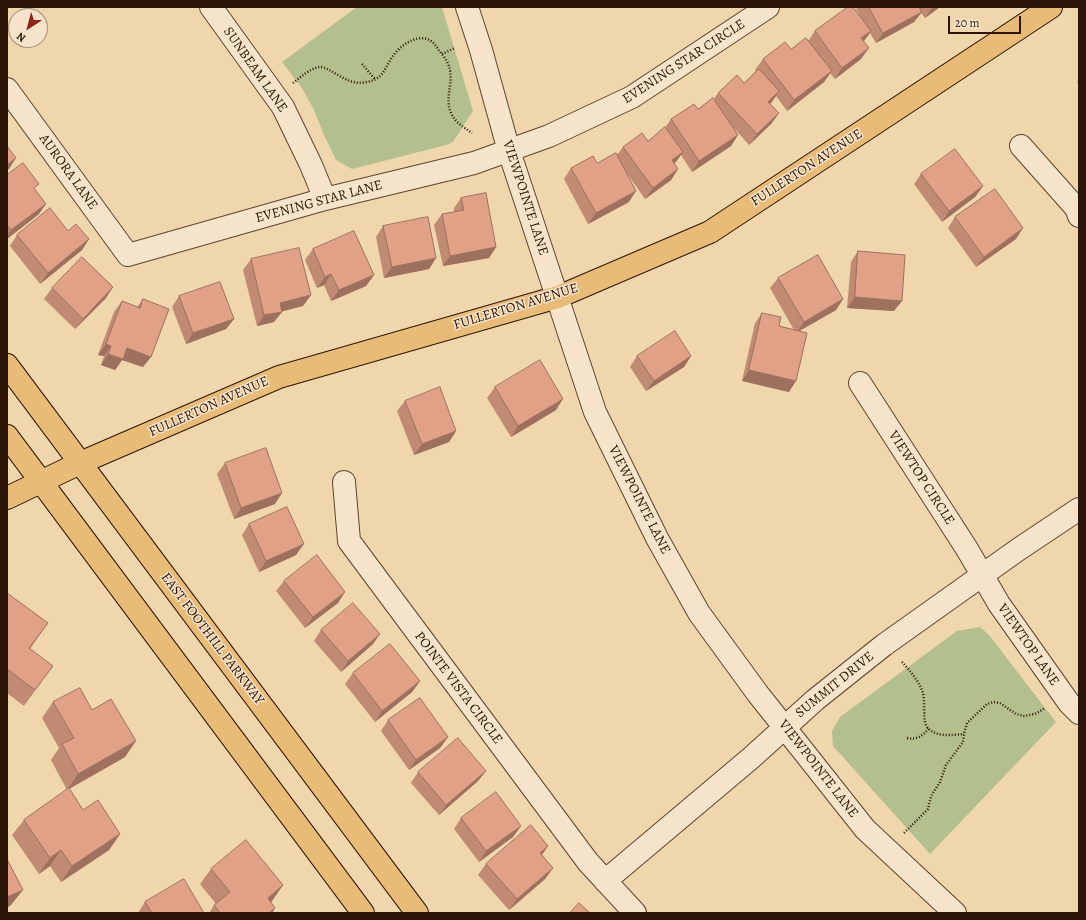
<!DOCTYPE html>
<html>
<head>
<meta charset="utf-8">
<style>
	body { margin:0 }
	#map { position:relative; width:1086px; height:920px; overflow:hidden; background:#efd6ad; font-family:Alegreya,serif }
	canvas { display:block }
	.frame { position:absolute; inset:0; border:8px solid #2c1406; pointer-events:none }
	.north { position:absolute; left:8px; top:8px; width:40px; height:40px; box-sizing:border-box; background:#f5e4ca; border:1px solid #a5917c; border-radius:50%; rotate:216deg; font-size:11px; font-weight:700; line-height:16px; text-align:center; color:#2c1406 }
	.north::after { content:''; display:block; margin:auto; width:14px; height:18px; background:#8f2418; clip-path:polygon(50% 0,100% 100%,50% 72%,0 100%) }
	.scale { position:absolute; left:948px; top:16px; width:73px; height:18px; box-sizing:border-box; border:2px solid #2c1406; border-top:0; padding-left:5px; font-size:12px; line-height:14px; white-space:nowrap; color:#2c1406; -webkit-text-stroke:3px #f5e4ca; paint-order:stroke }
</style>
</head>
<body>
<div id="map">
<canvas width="1086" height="920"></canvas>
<div class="frame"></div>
<div class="north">N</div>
<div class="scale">20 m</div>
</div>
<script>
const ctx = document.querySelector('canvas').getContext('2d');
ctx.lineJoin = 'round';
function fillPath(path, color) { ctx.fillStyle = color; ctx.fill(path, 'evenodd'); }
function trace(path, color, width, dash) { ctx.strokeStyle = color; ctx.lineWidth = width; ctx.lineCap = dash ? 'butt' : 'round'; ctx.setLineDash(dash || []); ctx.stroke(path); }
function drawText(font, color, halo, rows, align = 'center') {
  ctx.font = font + ' Alegreya,serif'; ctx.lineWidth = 3; ctx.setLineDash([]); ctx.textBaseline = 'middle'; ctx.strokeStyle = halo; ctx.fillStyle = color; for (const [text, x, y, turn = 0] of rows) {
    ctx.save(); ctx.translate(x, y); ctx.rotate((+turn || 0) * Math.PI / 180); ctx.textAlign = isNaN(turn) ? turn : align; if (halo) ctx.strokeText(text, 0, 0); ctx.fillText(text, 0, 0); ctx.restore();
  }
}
const green = new Path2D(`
	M357,7H442L473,111L453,142L446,145L352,169L336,160L324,135L314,110L302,88L282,62Z
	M980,627L989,635L1056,722L930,854L833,746L832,731L840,717L957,631Z`);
const path = new Path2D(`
	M442,54L455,48
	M362,64L375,79
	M293,83C301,77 309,69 319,67C331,66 346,87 367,82C384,79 385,67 393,56C400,46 415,35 427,39C433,41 437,47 440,52C462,75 441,94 452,115C456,123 465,128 472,133
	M902,662C910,671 919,681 923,693C925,702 923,719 926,725C933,738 952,735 964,734
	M907,738C917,740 923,736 929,728
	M904,833L928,809L931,796L940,782L946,765L963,742L964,734L967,723L987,704L994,702L1000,703L1016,714L1024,716L1035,714L1045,708`);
const minor = new Path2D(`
	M211,7L283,107L311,165L325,199
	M467,7L481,50L509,151L595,412L657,538L699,613L758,694L865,829L955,913
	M7,89L128,255L325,199L474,163L549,136L632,97L768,7
	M1021,146L1076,208L1079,216
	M860,383L967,549L999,604L1069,703L1079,713
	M344,482L349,541L588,862L635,913
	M605,881L751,758L815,700L884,645L1019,549L1079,509`);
const major = new Path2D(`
	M7,365L417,913
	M7,436L363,913
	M7,498L80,463L279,377L558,297L710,232L1051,7`);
const wall = new Path2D(`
	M858,7H940L925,18L921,13L914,22L876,43L870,33L864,41L861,59L835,79L830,73L824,82L787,111L776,96L770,104L779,113L771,124L749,145L734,128L738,135L731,146L692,172L681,155L674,163L678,169L671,180L645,199L628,175L629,202L588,224L564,179L571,168L597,163L617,155L623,147L648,141L665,128L671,119L698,109L714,99L718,93L744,83L756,71L755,70L763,59L791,49L808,41L815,31L862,19L856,9Z
	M1079,79V85L1077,82Z
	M921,174L983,186L975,197L942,222L914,184Z
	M7,175L36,190L39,214L7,239Z
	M461,198L496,247L489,258L443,266L434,225L442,214L454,212V208Z
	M955,217L1016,239L976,267L948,228Z
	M383,226L436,258L429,269L384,278L376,237Z
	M68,231L89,239L82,250L40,284L10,246L17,235Z
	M313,249L374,275L366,286L331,301L324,285L317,288L305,260Z
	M858,251L894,311L847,308L851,262Z
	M251,259L311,295L303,306L282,311L274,322L257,326L243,270Z
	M778,278L843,299L836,310L799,331L789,392L742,381L755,323L762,313L779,326L794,330L770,288Z
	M52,288L106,298L75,329L44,299Z
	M179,296L234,319L226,329L186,344L172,307Z
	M143,299V367L122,360L115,370L101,365L104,356L98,355L114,312L122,301L137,307Z
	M637,356H691L684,367L646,391L630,367Z
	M495,387L556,410L511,437L487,398Z
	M405,401L456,431L449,442L414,455L397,411Z
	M225,463L275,504L234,519L217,474Z
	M249,524L296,555L259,572L242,535Z
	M284,581L338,603L305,628L276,591Z
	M7,594L48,623L30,649L42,681L24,706L7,693Z
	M321,630L373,644L341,672L314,641Z
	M353,673L420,681L412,692L375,722L345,684Z
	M53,702L92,710L125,757L69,789L83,810L120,834L109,850L61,882L50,866L39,874L12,835L24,820L67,790L51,760L59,748L42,718Z
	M388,720L448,737L440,748L409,770L381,731Z
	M486,771L478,781L439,815L411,783L418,772Z
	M461,818L513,837L479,862L454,829Z
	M548,846L542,855L553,868L545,879L509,910L478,875L486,864Z
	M211,869L283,885L271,902L275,908L272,913H209L214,905L216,904L200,884Z
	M145,902L204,913H138Z`);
const shadedWall = new Path2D(`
	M933,7H940L925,18L932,8Z
	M922,12L914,22L876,43L883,33Z
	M871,31L863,42L861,38Z
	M869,48L861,59L835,79L842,68Z
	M832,71L824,82L787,111L794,100Z
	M779,91L772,102L760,113L768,102Z
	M779,113L771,124L749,145L757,134Z
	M738,135L731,146L692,172L699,161Z
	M683,152L676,162L664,171L672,160Z
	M16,158L9,169L7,170V165Z
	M678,169L671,180L645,199L653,188Z
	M983,186L975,197L942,222L949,211Z
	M636,191L629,202L588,224L596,213Z
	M46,204L39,214L7,239V236L11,230Z
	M1023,228L1016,239L976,267L984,257Z
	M89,239L82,250L40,284L48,273Z
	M496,247L489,258L443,266L450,256Z
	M436,258L429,269L384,278L392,267Z
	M331,274L324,285L317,288L325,277Z
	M374,275L366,286L331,301L339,290Z
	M113,287L106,298L75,329L83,319Z
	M311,295L303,306L272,314L280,303Z
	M855,297L902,301L894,311L847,308Z
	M843,299L836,310L796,333L804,322Z
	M282,312L274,322L257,326L264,315Z
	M234,319L226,329L186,344L193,333Z
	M106,344L111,346L104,356L98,355Z
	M127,348L151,357L143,367L122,360L115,370L101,365L108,354Z
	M691,356L684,367L646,391L654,381Z
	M749,370L796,381L789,392L742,381Z
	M563,399L556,410L511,437L518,426Z
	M456,431L449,442L414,455L422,444Z
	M282,493L275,504L234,519L241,508Z
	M304,544L296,555L259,572L266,561Z
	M345,592L338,603L305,628L313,617Z
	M380,634L373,644L341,672L348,661Z
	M420,681L412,692L375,722L382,711Z
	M448,737L440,748L409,770L416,760Z
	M136,741L125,757L67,790L78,774Z
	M486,771L478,781L439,815L446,805Z
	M521,826L513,837L479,862L486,851Z
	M120,834L109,850L61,882L72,866Z
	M548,846L541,856L540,853Z
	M61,850L50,866L39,874L50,858Z
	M553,868L545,879L509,910L517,899Z
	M283,885L272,901L258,913L268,898Z
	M23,890L11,905L7,908V897Z
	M275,908L272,913H269Z`);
const building = new Path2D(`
	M848,7H853L871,31L861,38L869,48L842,68L815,31Z
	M869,7H919L922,12L883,33Z
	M806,38L832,71L794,100L763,59L785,42L791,49Z
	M759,69L779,91L768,102L779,113L757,134L718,93L737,75L744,83Z
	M713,98L738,135L699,161L671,119L694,104L698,109Z
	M665,127L683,152L672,160L678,169L653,188L623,147L642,133L648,141Z
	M7,146L16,158L7,165Z
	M955,149L983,186L949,211L921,174Z
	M616,153L636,191L596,213L571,168L593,156L597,163Z
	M23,163L39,184L34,188L46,204L11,230L7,225V175Z
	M995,189L1023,228L984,257L955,217Z
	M486,193L496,247L450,256L442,214L464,210L461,198Z
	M50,208L68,231L76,224L89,239L48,273L17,235Z
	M428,217L436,258L392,267L383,226Z
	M354,231L374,275L339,290L331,274L325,277L313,249Z
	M299,248L311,295L280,303L282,312L264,315L251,259Z
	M858,251L905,255L902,301L855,297Z
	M818,255L843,299L804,322L778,278Z
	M82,257L113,287L83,319L52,288Z
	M220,282L234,319L193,333L179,296Z
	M143,299L169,309L151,357L127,348L123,359L108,354L111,346L106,344L122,301L140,308Z
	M762,313L781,317L779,326L807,333L796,381L749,370Z
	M675,331L691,356L654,381L637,356Z
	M540,360L563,399L518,426L495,387Z
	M440,387L456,431L422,444L405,401Z
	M266,448L282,493L241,508L225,463Z
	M287,507L304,544L266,561L249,524Z
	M317,555L345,592L313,617L284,581Z
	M7,593L48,623L29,648L53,666L35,690L7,669Z
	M353,603L380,634L348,661L321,630Z
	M390,644L420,681L382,711L353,673Z
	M80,688L92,710L111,699L136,741L78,774L62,744L74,738L53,702Z
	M420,698L448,737L416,760L388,720Z
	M458,738L486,771L446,805L418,772Z
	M69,788L83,810L98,800L120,834L72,866L61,850L50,858L24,820Z
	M496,792L521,826L486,851L461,818Z
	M531,825L548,846L540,853L553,868L517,899L486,864Z
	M246,840L283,885L268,898L275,908L269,913H220L214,905L230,892L211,869Z
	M7,859L23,890L7,897Z
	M184,879L204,913H152L145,902Z
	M579,903L590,913H570Z`);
const streetNames = [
	["EVENING STAR CIRCLE",684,62,-33],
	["SUNBEAM LANE",255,70,55],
	["FULLERTON AVENUE",807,168,-33],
	["AURORA LANE",68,172,54],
	["VIEWPOINTE LANE",525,198,72],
	["EVENING STAR LANE",319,202,-15],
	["FULLERTON AVENUE",516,307,-17],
	["FULLERTON AVENUE",209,407,-24],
	["VIEWTOP CIRCLE",921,478,57],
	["VIEWPOINTE LANE",639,500,63],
	["EAST FOOTHILL PARKWAY",212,639,53],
	["VIEWTOP LANE",1028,645,55],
	["SUMMIT DRIVE",835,685,-39],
	["POINTE VISTA CIRCLE",458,688,53],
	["VIEWPOINTE LANE",818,769,52]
];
fillPath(green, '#b4bf8e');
trace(minor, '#5d4430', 24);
trace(major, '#2c1406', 24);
trace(path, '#2c1406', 2.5, [1, 2]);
trace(minor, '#f5e4ca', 22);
trace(major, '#e8bb76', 22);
fillPath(wall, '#c18a73');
fillPath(shadedWall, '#9d715e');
fillPath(building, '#e0a186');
trace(building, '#9d715e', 1);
drawText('14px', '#2c1406', '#f5e4ca', streetNames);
</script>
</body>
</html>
